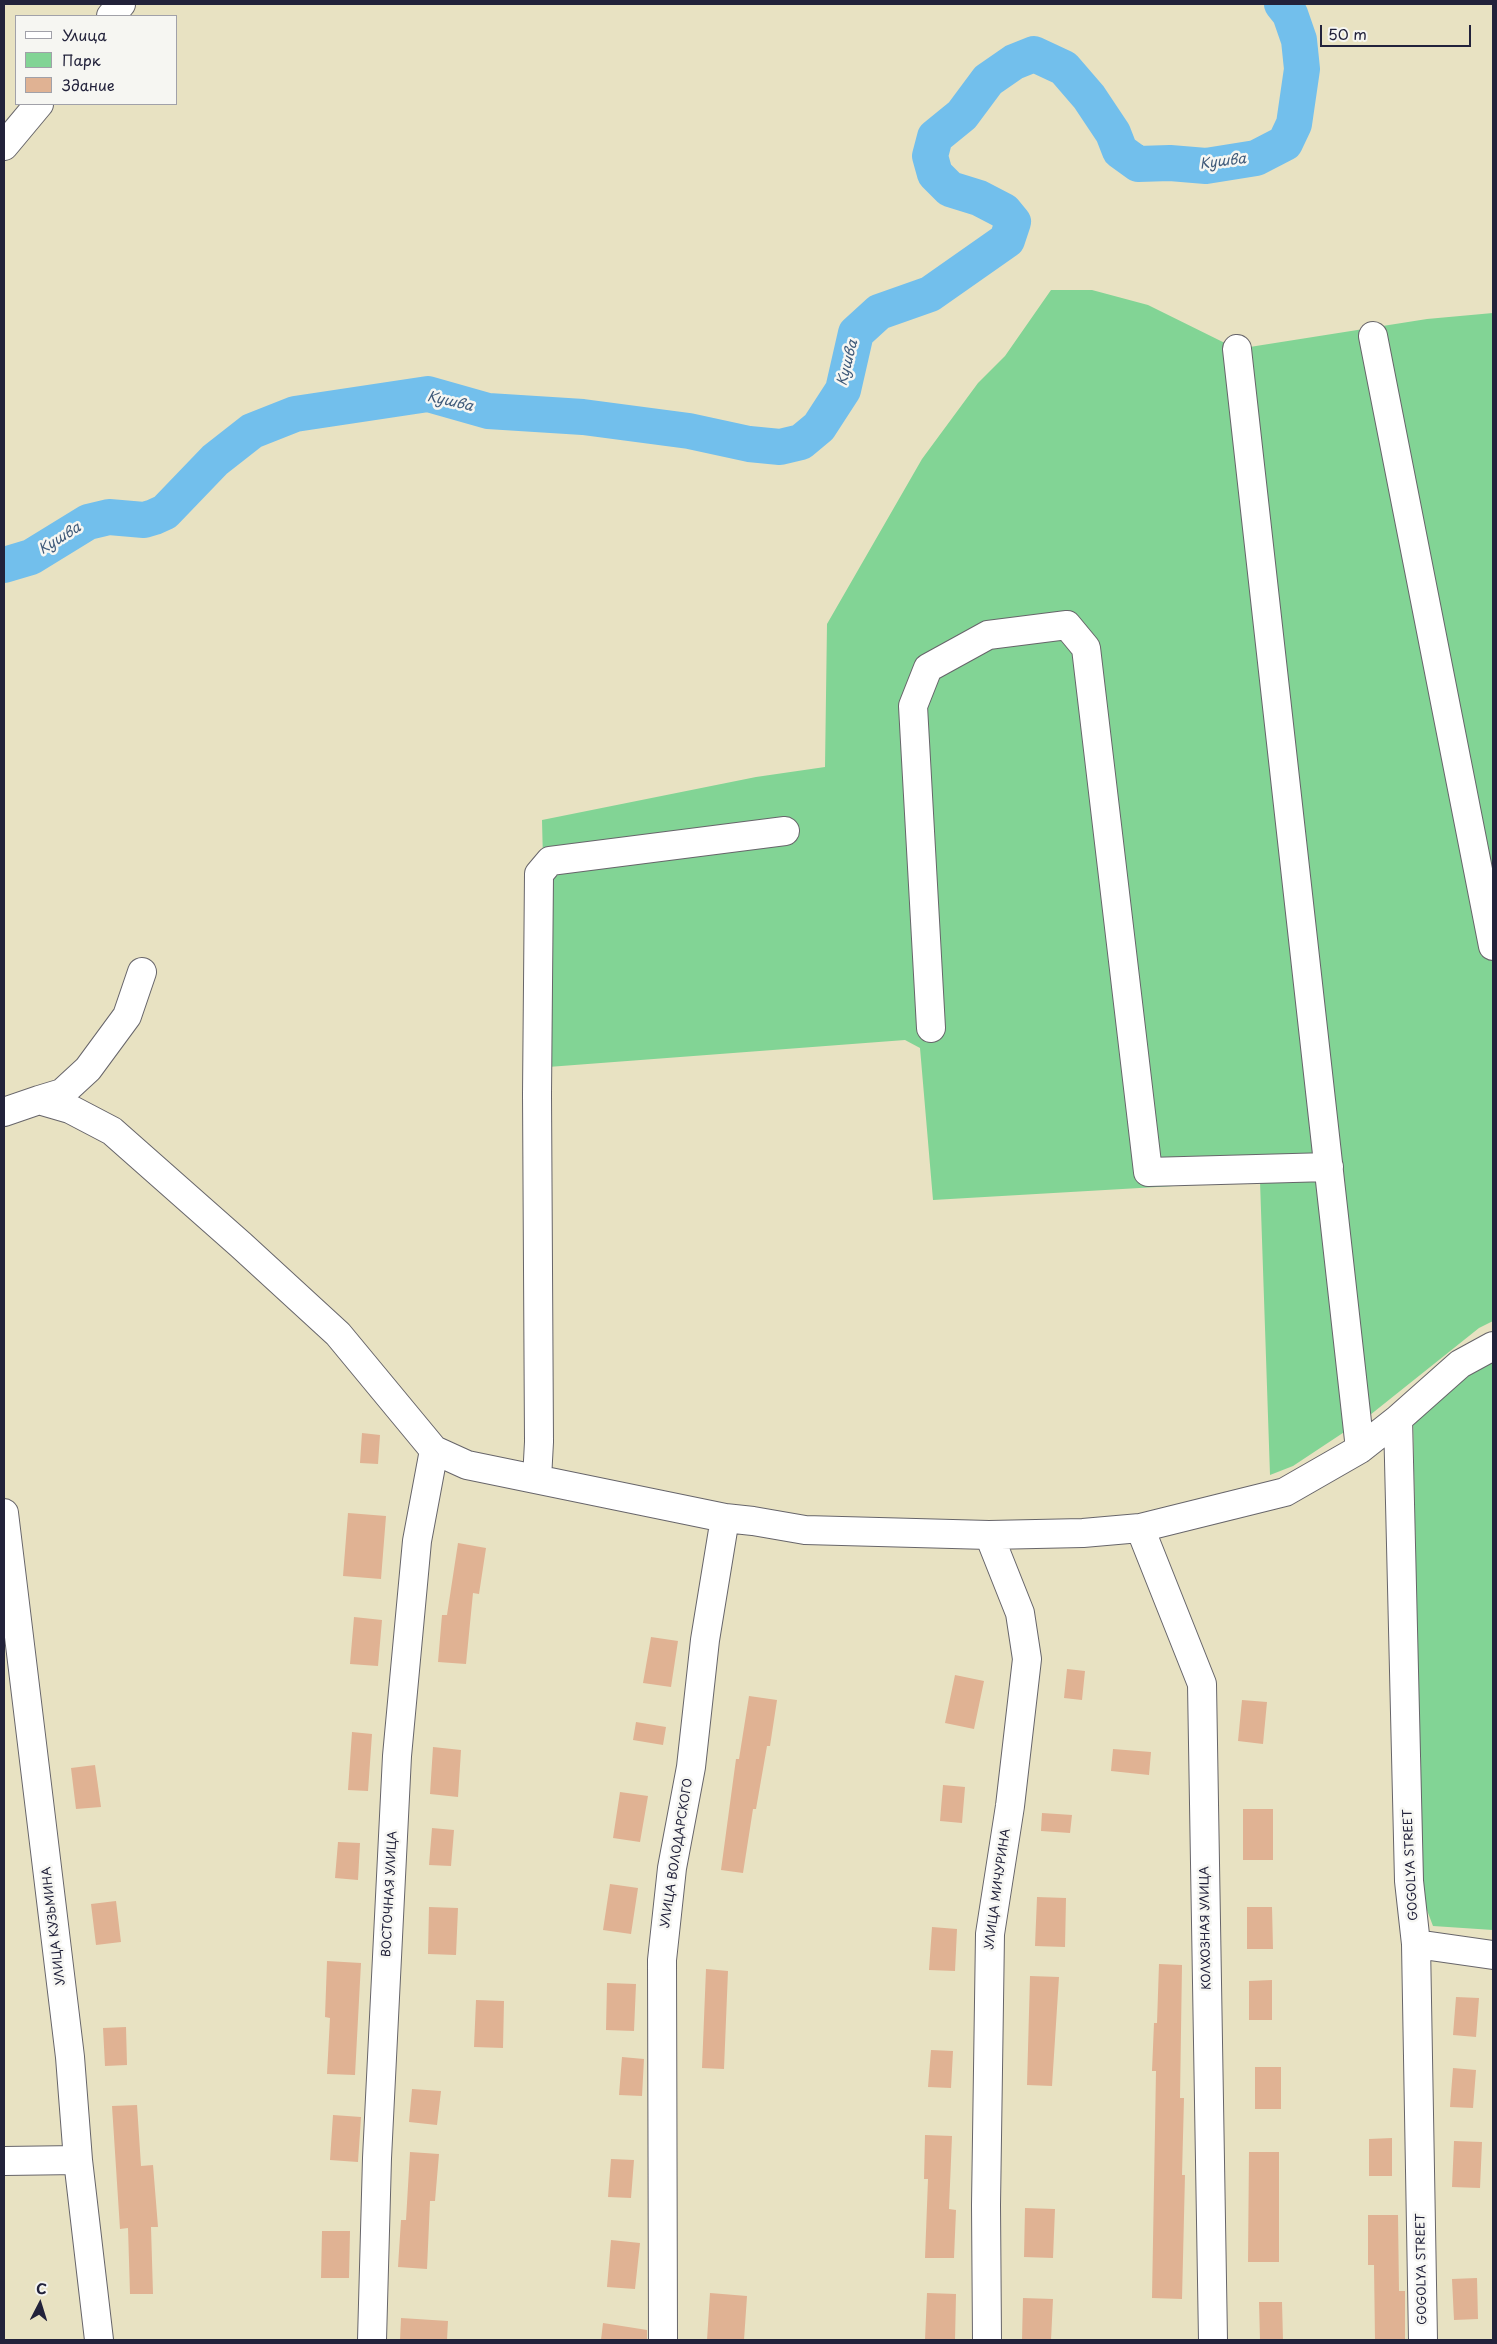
<!DOCTYPE html>
<html>
<head>
<meta charset="utf-8">
<style>
	body { margin:0 }
	#map { position:relative; width:1497px; height:2344px; overflow:hidden; background:#e8e2c2; font-family:"Playpen Sans",sans-serif }
	canvas { display:block }
	.frame { position:absolute; inset:0; border:5px solid #22223b; pointer-events:none }
	.legend { position:absolute; left:15px; top:15px; width:162px; height:90px; box-sizing:border-box; background:#f6f6f2; border:1px solid #a1a1a9; margin:0; padding:6px 9px; list-style:none; font-size:15px; color:#22223b }
	.legend li { display:flex; align-items:center; gap:10px; height:25px }
	.legend b { width:25px; border:1px solid #a1a1a9 }
	.north { position:absolute; left:15px; top:2279px; width:50px; height:50px; -webkit-text-stroke:4px #f6f6f2; paint-order:stroke; rotate:5deg; font-size:14px; font-weight:700; line-height:20px; text-align:center; color:#22223b }
	.north::after { content:''; display:block; margin:auto; width:18px; height:22px; background:#22223b; clip-path:polygon(50% 0,100% 100%,50% 72%,0 100%) }
	.scale { position:absolute; left:1320px; top:25px; width:151px; height:22px; box-sizing:border-box; border:2px solid #22223b; border-top:0; padding-left:6px; font-size:15px; line-height:18px; white-space:nowrap; color:#22223b; -webkit-text-stroke:4px #f6f6f2; paint-order:stroke }
</style>
</head>
<body>
<div id="map">
<canvas width="1497" height="2344"></canvas>
<div class="frame"></div>
<ul class="legend">
<li><b style="height:6px;background:#fff"></b>Улица</li>
<li><b style="height:14px;background:#82d495"></b>Парк</li>
<li><b style="height:14px;background:#e0b293"></b>Здание</li>
</ul>
<div class="north">С</div>
<div class="scale">50 m</div>
</div>
<script>
const ctx = document.querySelector('canvas').getContext('2d');
ctx.lineJoin = 'round';
function fillPath(path, color) { ctx.fillStyle = color; ctx.fill(path, 'evenodd'); }
function trace(path, color, width, dash) { ctx.strokeStyle = color; ctx.lineWidth = width; ctx.lineCap = dash ? 'butt' : 'round'; ctx.setLineDash(dash || []); ctx.stroke(path); }
function drawText(font, color, halo, rows, align = 'center') {
  ctx.font = font + ' "Playpen Sans",sans-serif'; ctx.lineWidth = 5; ctx.setLineDash([]); ctx.textBaseline = 'middle'; ctx.strokeStyle = halo; ctx.fillStyle = color; for (const [text, x, y, turn = 0] of rows) {
    ctx.save(); ctx.translate(x, y); ctx.rotate((+turn || 0) * Math.PI / 180); ctx.textAlign = isNaN(turn) ? turn : align; if (halo) ctx.strokeText(text, 0, 0); ctx.fillText(text, 0, 0); ctx.restore();
  }
}
const green = new Path2D(`
	M1051,290H1092L1148,305L1237,349L1427,319L1493,313V1321L1479,1328L1370,1415L1293,1466L1270,1475L1260,1181L933,1200L920,1048L905,1040L548,1067L542,820L756,777L825,767L827,624L922,459L978,383L1005,356Z
	M1487,1360H1493V1930L1433,1926L1422,1897L1413,1417Z`);
const river = new Path2D(`
	M4,565L31,557L88,522L109,517L144,520L154,517L165,512L215,460L252,431L295,414L428,394L488,411L583,417L689,431L749,444L780,447L801,442L819,427L843,390L856,333L879,312L930,294L1007,240L1013,222L1004,211L979,198L950,189L935,174L930,156L935,137L962,115L988,80L1014,62L1034,54L1064,68L1089,97L1113,133L1120,151L1138,164L1170,163L1206,166L1256,158L1285,143L1294,124L1302,69L1299,40L1290,14L1282,4`);
const building = new Path2D(`
	M362,1433L380,1435L378,1464L360,1463Z
	M348,1513L386,1516L381,1579L343,1576Z
	M458,1543L486,1548L479,1594L473,1593L466,1664L438,1662L442,1615H447Z
	M354,1617L382,1620L378,1666L350,1664Z
	M651,1637L678,1641L671,1687L643,1683Z
	M1067,1669L1085,1671L1082,1700L1064,1698Z
	M955,1675L984,1681L974,1729L945,1723Z
	M749,1696L777,1700L770,1746H767L756,1809H753L743,1873L721,1870L736,1759H739Z
	M1242,1700L1267,1702L1263,1744L1238,1741Z
	M636,1722L666,1727L663,1745L633,1740Z
	M352,1732L372,1734L368,1791L348,1790Z
	M433,1747L461,1750L458,1797L430,1794Z
	M1113,1749L1151,1752L1149,1775L1111,1771Z
	M95,1765L101,1807L76,1809L71,1768Z
	M943,1785L965,1787L962,1823L940,1821Z
	M620,1792L648,1796L640,1842L613,1838Z
	M1243,1809H1273V1860H1243Z
	M1042,1813L1072,1815L1070,1833L1041,1831Z
	M432,1828L454,1830L451,1866L429,1865Z
	M338,1842L360,1843L358,1880L335,1878Z
	M610,1884L638,1888L631,1934L603,1930Z
	M1037,1897L1066,1898L1065,1947L1035,1946Z
	M116,1901L121,1942L96,1945L91,1904Z
	M429,1907L458,1908L456,1955L428,1954Z
	M1247,1907H1272L1273,1949H1247Z
	M932,1927L957,1929L955,1971L929,1970Z
	M327,1961L361,1963L355,2075L327,2074L330,2018L325,2017Z
	M1159,1964L1182,1965L1180,2098H1184L1182,2175H1185L1182,2299L1152,2298L1156,2071H1152L1154,2023H1157Z
	M706,1969L728,1971L724,2069L702,2068Z
	M1030,1976L1059,1977L1052,2086L1027,2085Z
	M1272,1980V2020H1249V1981Z
	M607,1983L636,1984L634,2031L606,2030Z
	M1456,1997L1479,1998L1476,2037L1453,2035Z
	M476,2000L504,2001L503,2048L474,2047Z
	M126,2027L127,2065L105,2066L103,2028Z
	M931,2050L953,2051L951,2088L928,2087Z
	M622,2057L644,2059L642,2096L619,2095Z
	M1255,2067H1281V2109H1255Z
	M1453,2068L1476,2070L1473,2108L1450,2107Z
	M412,2089L441,2091L437,2125L409,2122Z
	M137,2105L141,2166L153,2165L158,2227H151L153,2294H130L128,2228L120,2229L112,2106Z
	M333,2115L361,2117L358,2162L330,2160Z
	M925,2135L952,2136L949,2209L956,2210L954,2258H925L928,2179H924Z
	M1392,2138V2176H1369V2139Z
	M1454,2141L1482,2142L1480,2188L1452,2187Z
	M410,2152L439,2154L435,2201H430L427,2269L398,2267L401,2220H406Z
	M1249,2152H1279V2262H1248Z
	M611,2159L634,2160L631,2198L608,2197Z
	M1025,2208L1055,2209L1053,2258L1024,2257Z
	M1368,2215H1398L1399,2291H1405V2340H1375L1374,2265H1368Z
	M322,2231H350L349,2278H321Z
	M611,2240L640,2243L635,2289L607,2287Z
	M1477,2278L1478,2319L1454,2320L1452,2279Z
	M710,2293L747,2296L744,2340H707Z
	M927,2293L956,2294L955,2340H925Z
	M1023,2298L1053,2299L1051,2340H1022Z
	M1259,2302H1282L1283,2340H1260Z
	M401,2318L448,2321L447,2340H400Z
	M603,2323L647,2330V2340H601Z`);
const minor = new Path2D(`
	M111,16L121,4
	M4,146L39,104
	M1373,336L1493,946
	M1237,349L1360,1449
	M931,1028L913,706L928,668L988,635L1067,625L1086,648L1148,1172L1329,1167
	M39,1100L62,1093L88,1069L127,1016L142,972
	M4,1112L39,1100L70,1109L112,1131L241,1245L338,1334L434,1450L467,1465L725,1518L753,1521L805,1530L989,1535L1083,1533L1140,1528L1285,1492L1360,1449L1398,1419L1460,1364L1493,1346
	M1398,1419L1409,1881L1416,1944L1423,2340
	M537,1479L539,1442L537,1094L539,874L550,861L785,831
	M4,1513L70,2057L78,2160L99,2340
	M1140,1528L1202,1684L1213,2340
	M1416,1944L1493,1955
	M4,2161L78,2160
	M372,2340L377,2158L397,1756L417,1541L434,1450
	M663,2340L662,1960L672,1868L691,1767L705,1640L725,1518
	M987,2340L986,2205L990,1934L1010,1806L1027,1659L1020,1613L989,1535`);
const streetNames = [
	["УЛИЦА ВОЛОДАРСКОГО",677,1853,-81],
	["GOGOLYA STREET",1411,1865,-93],
	["УЛИЦА МИЧУРИНА",998,1889,-82],
	["ВОСТОЧНАЯ УЛИЦА",390,1894,-87],
	["УЛИЦА КУЗЬМИНА",54,1926,-97],
	["КОЛХОЗНАЯ УЛИЦА",1206,1928,-91],
	["GOGOLYA STREET",1422,2269,-91]
];
const waterNames = [
	["Кушва",1223,162,-7],
	["Кушва",848,363,-76],
	["Кушва",450,402,13],
	["Кушва",60,539,-32]
];
fillPath(green, '#82d495');
trace(river, '#72bfec', 36);
fillPath(building, '#e0b293');
trace(minor, '#67656a', 30);
trace(minor, '#fff', 28);
drawText('12px', '#22223b', '#f6f6f2', streetNames);
drawText('italic 14px', '#3e5979', '#f6f6f2', waterNames);
</script>
</body>
</html>
